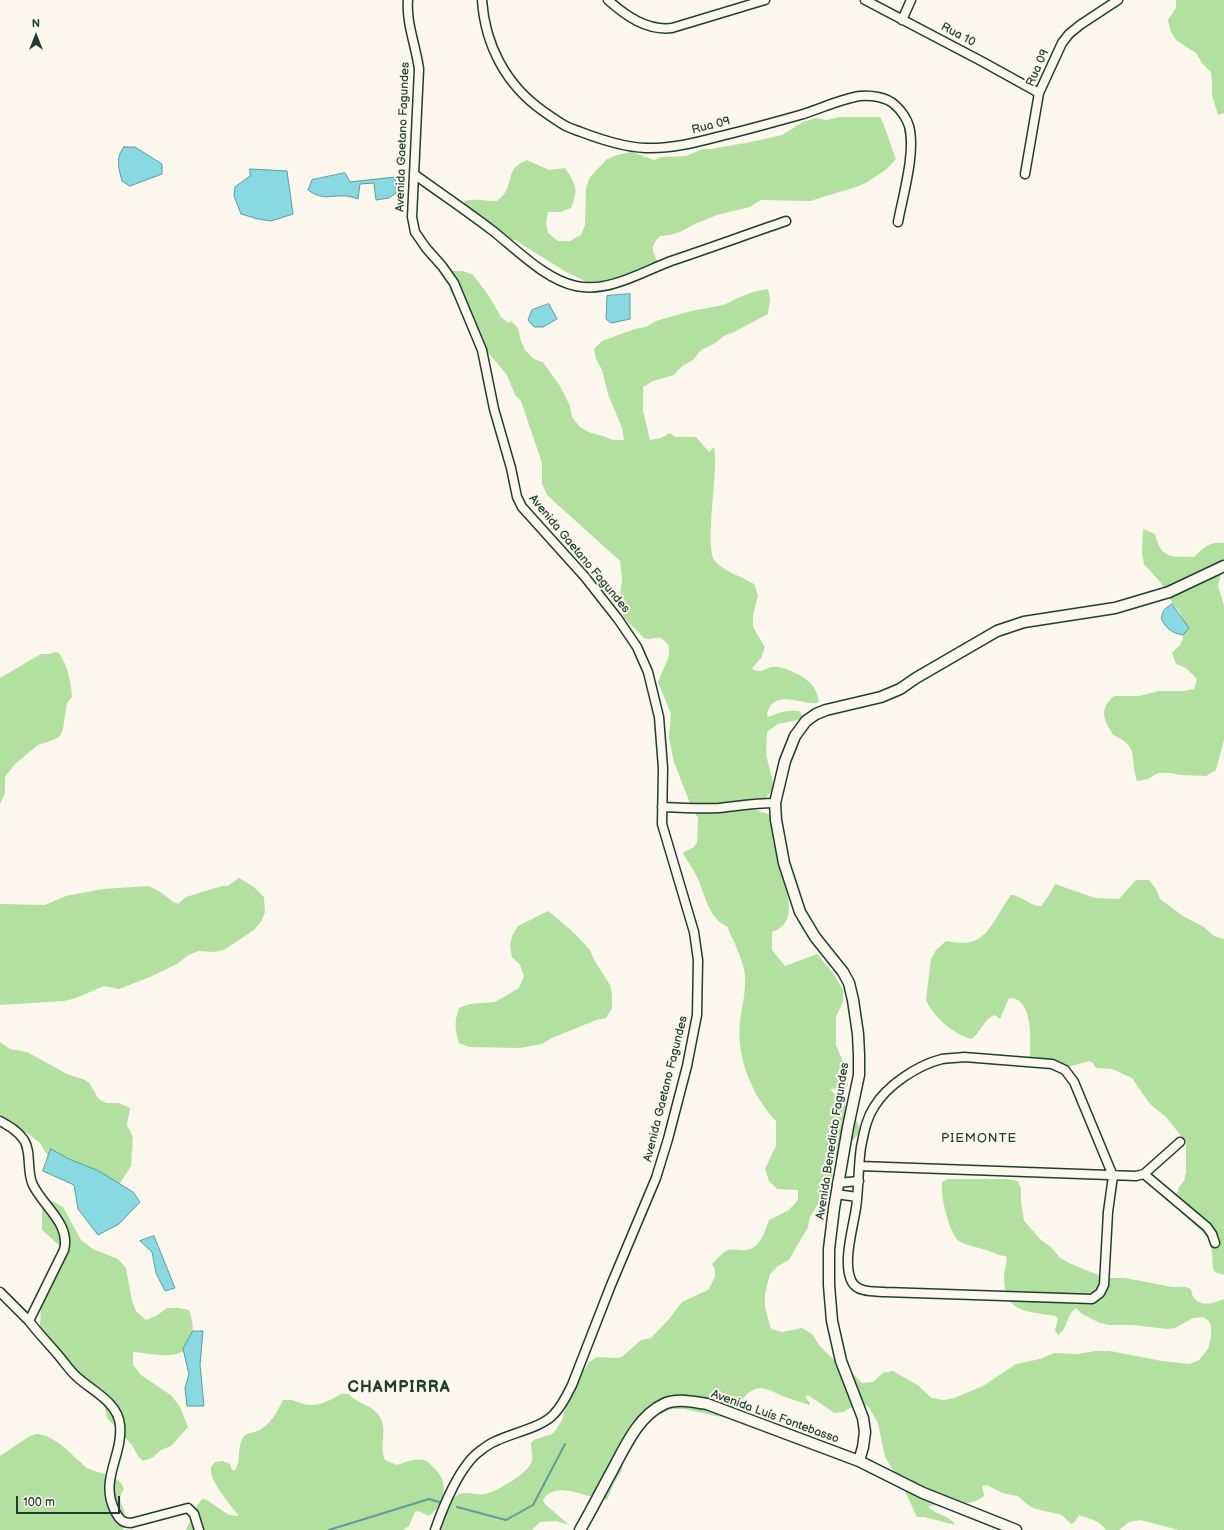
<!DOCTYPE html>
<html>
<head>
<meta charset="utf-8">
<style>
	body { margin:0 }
	#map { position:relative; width:1224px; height:1530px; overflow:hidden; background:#fbf7ec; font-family:"Balsamiq Sans",sans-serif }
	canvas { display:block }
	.north { position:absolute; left:16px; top:16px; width:40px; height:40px; -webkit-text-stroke:3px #fbf7ec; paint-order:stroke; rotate:0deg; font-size:11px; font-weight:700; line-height:16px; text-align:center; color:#1f3d34 }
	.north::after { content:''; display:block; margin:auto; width:14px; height:18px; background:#1f3d34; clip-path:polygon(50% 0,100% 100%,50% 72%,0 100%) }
	.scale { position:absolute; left:16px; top:1496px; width:104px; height:18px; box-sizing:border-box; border:2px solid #1f3d34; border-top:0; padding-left:5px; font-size:12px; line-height:14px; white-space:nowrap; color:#1f3d34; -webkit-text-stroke:3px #fbf7ec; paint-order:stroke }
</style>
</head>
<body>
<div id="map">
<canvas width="1224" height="1530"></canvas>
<div class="north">N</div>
<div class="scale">100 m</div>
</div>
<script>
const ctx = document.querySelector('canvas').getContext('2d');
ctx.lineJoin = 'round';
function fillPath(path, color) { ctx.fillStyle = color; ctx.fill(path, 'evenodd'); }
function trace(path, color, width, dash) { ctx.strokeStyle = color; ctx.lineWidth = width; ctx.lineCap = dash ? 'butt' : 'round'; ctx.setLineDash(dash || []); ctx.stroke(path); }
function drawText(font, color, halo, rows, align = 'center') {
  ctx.font = font + ' "Balsamiq Sans",sans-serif'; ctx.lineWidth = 4; ctx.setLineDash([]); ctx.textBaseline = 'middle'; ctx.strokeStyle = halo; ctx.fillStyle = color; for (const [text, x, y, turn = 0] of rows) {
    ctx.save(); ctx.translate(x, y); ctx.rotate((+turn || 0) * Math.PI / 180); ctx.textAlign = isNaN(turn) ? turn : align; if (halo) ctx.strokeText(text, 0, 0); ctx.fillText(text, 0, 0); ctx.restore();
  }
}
const green = new Path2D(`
	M1176,0H1224V113L1218,115L1212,95V82L1211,72L1202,63L1196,53L1176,40L1170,30L1168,20L1176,8Z
	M840,117H880C887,130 890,145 896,159L887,169L866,183L856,187L810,201L761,200L750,207L717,215L695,224L680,232L670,235L660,236C650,247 652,250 658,262L657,265L624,283L612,291H606L566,272L515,240L504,238L466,211L464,201C475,198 485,201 497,201C500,198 504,195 506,191C513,176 508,168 527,160L549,170L565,168C576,185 579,189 571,208L560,212H548L546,222L548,233L558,241H570L581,235L585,225L586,188L590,177L607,159L617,155L632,152L654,160L661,157L686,156L703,149H711L751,142L782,135L803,122L816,118L826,120Z
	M450,271H463L473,275L489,296L501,317L508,323L511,321L518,328L521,341L525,350L534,359L542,362V361L560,386L570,406L572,417L580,427L591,433L603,436L613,440H624L622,428L608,394L602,370L596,359L594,349L602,341L635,329L646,327L656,321L691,311L724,305L735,299L756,291L768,289L770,300L768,314L734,332L724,336L714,344L701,350L693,360L682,366L674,375L653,381L643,387V411L650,440L661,438L670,433L675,437H696L709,452L714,447C719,470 704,547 715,561C724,572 741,576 754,584L758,595L753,615V627L765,647L761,658L752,668L754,670C763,673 763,669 772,667C782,665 807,677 813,686C816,690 817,696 819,700L818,703C802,705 772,687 767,715L768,717C778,713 789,709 799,711L803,716L798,720L778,724L767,732L766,755L773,782L772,790L766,798L746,807L768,814L776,818C777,834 777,850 780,866C784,887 802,922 772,932V950L785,966L817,954L833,973L843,990V1002L836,1017V1045L843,1062L848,1085L846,1088L830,1089L840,1099L856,1120L861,1131L850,1143L840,1151L834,1160L831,1192L818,1204L810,1217L808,1227L789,1260L778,1266L770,1274L765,1294V1307L771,1329L782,1332L802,1328L812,1334L819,1345L837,1363L847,1372L853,1374L862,1383L873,1382L883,1373L893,1371L919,1386L931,1398L944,1400L954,1398L983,1386L1016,1364L1040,1359L1054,1353L1077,1354L1096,1351H1110L1162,1361L1190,1364L1199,1360L1208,1349L1211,1337V1326L1209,1321L1203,1317L1193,1318L1175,1328L1167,1329L1134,1325H1109L1100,1323L1082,1314L1076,1308C1066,1315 1069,1327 1058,1335L1055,1330L1058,1319L1056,1316C1027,1311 1004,1314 1004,1277C1004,1269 1008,1263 1006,1256C998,1256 994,1252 986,1250C977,1247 967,1246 959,1241C949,1233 940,1195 942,1182L948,1179H1006L1018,1181L1021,1188V1201L1024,1221L1041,1240L1051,1247L1059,1257L1069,1263L1100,1276L1110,1278H1125L1172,1287H1185L1191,1289C1193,1308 1211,1305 1224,1299V1530H1179L1140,1520L1129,1522L1119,1530H1106C1099,1520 1090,1519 1079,1515L1075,1522L1071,1524L1062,1515L1036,1509L1029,1506L1018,1496L1002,1493L987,1485L982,1486L984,1496C971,1508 944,1503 928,1506C934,1515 951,1515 955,1525L924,1517H917L901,1483L885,1457L878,1423L868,1406L863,1404H858L843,1412L834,1413L808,1395L805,1397L810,1403L809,1405L782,1396L770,1390L761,1388L755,1389L748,1393L726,1418L684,1409H671L650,1419L642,1427L627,1450L621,1472L614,1483L607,1500C600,1497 593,1497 585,1495C571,1491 553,1485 543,1500L545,1504L569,1525L556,1521L540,1522L532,1530H439C442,1519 446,1505 455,1497C464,1489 474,1496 485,1494C496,1492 529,1473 532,1461C533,1456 531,1448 531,1443L534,1440L552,1434L555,1431L562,1420L566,1405L576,1382L589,1362L597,1357L617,1358L622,1357L641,1340L651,1338L670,1318L682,1302L708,1290L715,1277V1270L712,1264C716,1260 721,1254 726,1251C736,1246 749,1257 760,1241C764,1235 766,1227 769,1220L789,1210L798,1200V1190L777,1189L769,1181L765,1169L776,1146V1121C752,1096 736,1057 740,1021C742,1006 746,992 745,976C744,965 739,954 735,944C733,938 729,934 728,927C709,918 706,899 699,881C695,872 689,863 683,854L684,852L694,847L697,842L698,818L691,806L674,762L669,737L671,714L658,682L669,656V646C657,631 656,642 644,638L624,618L619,604L622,579L620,561L547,495L542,484V463L521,401L515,395L507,375L480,343L464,312L450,291L448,281Z
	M1143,529L1155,534C1162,560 1170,556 1194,557C1204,547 1209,542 1224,543V560L1218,586L1224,605V740L1216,770L1206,776L1181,775L1171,773H1158L1148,779L1137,781C1129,758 1141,747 1113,735C1104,719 1098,711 1114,696H1139L1159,691H1184L1194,689L1197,679L1186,668L1176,664L1172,653L1180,645L1183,639L1181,614L1173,604L1161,583L1144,564L1142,554Z
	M56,652L59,653C68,667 71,681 72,697L67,703L63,729L60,736L53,740L38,745L15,764L5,777V793L0,804V678L41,654H49Z
	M239,878L254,887L264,897L265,912L261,922L254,930L224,950L214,952L199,951L193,953L187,956L177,964L150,977L119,989L104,986L76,998L64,1001L0,1005V904L45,905L66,896L103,889L149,886L162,893L172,901L178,904L186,897L222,886H228Z
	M1136,880H1149L1156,889L1160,899L1183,916L1204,927L1214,936L1224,939V1275C1222,1274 1217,1273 1215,1272C1210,1267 1215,1248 1208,1239C1199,1225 1174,1212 1173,1196L1178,1192L1179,1187L1184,1181L1186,1172V1142L1166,1117L1150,1104L1132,1078L1112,1069L1096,1068L1093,1063L1090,1061L1067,1067L1030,1062C1030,1045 1035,997 1009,998L1000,1019L995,1015C985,1018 980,1032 972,1039C955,1036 931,1015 926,999L931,959L936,950L946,941C952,942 959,943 965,943C990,941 998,911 1011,895C1022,895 1030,907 1041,906L1048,897L1055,884L1095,898L1119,899Z
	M548,911L572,931L590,950L594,960L610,985L612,995V1008L606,1018L596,1020L552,1038L542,1044L519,1048L469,1047L459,1043C455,1030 454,1021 459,1008L470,1004L495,1002L519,988L524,976L520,965L512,957L510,946L512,936L518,926Z
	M0,1042L10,1049L27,1052L67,1074L85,1080L90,1084L98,1098L102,1101L107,1103H119L130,1108L127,1125L133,1137L131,1166L120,1183L113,1189L55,1168L40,1143L29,1134L0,1125Z
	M52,1201L63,1207L81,1240L93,1249L118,1259L126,1268L132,1301L136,1311L146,1320L156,1316L167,1308H179L189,1310C196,1328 195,1354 170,1355C158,1356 146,1353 133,1352V1365L141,1375L172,1396L180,1407L188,1427L171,1446L161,1450L152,1458L143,1461L138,1456L132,1445L107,1418L105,1408L93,1387L69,1360L46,1341L40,1331L41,1304L60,1259V1246L42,1230V1205Z
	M341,1394H349C358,1405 375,1405 381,1419C387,1432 379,1447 385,1460L397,1465C406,1462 414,1458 424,1460C428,1461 431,1465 434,1468C450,1482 445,1504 429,1516L419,1511L415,1512L409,1526L403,1530H186L197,1506L202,1499L207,1500L229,1515L239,1516C232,1507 208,1480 211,1467C212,1465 214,1464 215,1462L223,1461L230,1464L232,1470L234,1471C236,1469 238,1465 238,1463C240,1454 238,1445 243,1438C246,1432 254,1433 260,1430C270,1424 278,1411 283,1400C295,1399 293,1401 304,1404C317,1408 331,1400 341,1394Z
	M36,1434C53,1435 66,1449 78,1460C81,1462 84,1466 87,1468C99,1474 119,1474 124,1489C115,1502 125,1504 125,1517C125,1521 124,1526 123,1530H0V1456L28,1437Z`);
const water = new Path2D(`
	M124,147H135L162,164V174L130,186L122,181C119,170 115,157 124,147Z
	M250,169L287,171L293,214L271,221L258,219L241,214L234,196L235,187L250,176Z
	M345,173L350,182L395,177L396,193L389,198L376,200L374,183L360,184L358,199C354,198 350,196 346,196C329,195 324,201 308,190L312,180Z
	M630,294V319L611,323L606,319L607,296Z
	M549,304L557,319L543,327H534L528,320L532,310Z
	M1172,604L1189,628L1183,635C1172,633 1166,629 1161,618L1164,610Z
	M51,1149L69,1159L99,1171L133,1192L140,1202L119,1224L98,1235L78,1209L74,1185L43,1171Z
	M154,1236L175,1288L165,1291L156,1273L152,1252L140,1241Z
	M193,1331H203L200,1365L204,1406H187L185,1388L189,1374L183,1349Z`);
const stream = new Path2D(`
	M457,1507L506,1520L533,1505L565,1444
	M329,1530L429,1499L439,1502`);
const minor = new Path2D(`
	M408,0C406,23 416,46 419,69L412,217L415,232L426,248L442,266L454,283L482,350L494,409L511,468L517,497L522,507L585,577L618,619L637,647L648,672L659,717L663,768L662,824L694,932L698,960L697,1015L687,1066L668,1139L656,1178L611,1285L572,1385C567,1395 562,1406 554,1414C543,1427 512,1433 496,1441C491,1443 485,1447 480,1451C460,1465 443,1507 435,1530
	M482,0C485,45 506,85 543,111C550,116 557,121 564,125C569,128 576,130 581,132C602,140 623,147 645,148C673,149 698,142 725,135C750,129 775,122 800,115C820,109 840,99 860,96C871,95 887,97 895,105C901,110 907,119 909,126C916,152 903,195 898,222
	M608,0C626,16 647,31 672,28L765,0
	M865,0L983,62L1039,93
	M902,20L911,0
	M414,174C440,193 467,211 493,231C517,250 546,280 576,286C608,293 642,272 671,261C710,248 748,234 786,221
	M1025,174L1039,93L1062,43L1069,34L1080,25L1118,0
	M662,807C681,808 700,809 719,808C738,806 756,803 775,803
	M964,1057L1052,1064L1065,1070L1074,1082L1113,1176L1108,1212L1104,1285L1100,1293L1092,1299L885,1292C875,1291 858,1293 852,1282C842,1264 853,1228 856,1208C859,1188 858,1167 861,1147C864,1133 866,1119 874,1107C887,1085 918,1065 942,1059C949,1058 957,1058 964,1057Z
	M0,1121C9,1126 18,1131 24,1140C32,1153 26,1171 33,1185C43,1206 71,1224 64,1250L29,1321C38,1333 49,1344 59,1356C65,1363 70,1371 77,1377C92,1391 118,1402 120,1425C123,1456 99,1480 115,1511C119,1519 122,1523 131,1523L188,1508L194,1514L199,1530
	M860,1166L1136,1176L1144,1174L1180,1142
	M1144,1174L1207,1227L1212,1234L1215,1243
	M837,1183L859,1181
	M836,1194L857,1197
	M0,1292L29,1321`);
const tertiary = new Path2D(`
	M859,1461L863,1447L865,1432L863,1418L841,1361L832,1321L829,1285V1249L834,1208L848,1127L859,1075V1055L858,1034L853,1000L849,983L843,972L815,937L800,912L784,863L776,820L775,803L785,761L795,736L806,721L816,714L826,710L881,697L900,689L916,678L997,631L1024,622L1115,608L1169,592L1224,566
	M580,1530C591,1511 601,1491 612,1471C625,1447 638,1416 664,1404C677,1398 693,1402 707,1404L859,1461L923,1493L1016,1530`);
const streetNames = [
	["Rua 10",958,35,28],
	["Rua 09",1038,68,-66],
	["Rua 09",711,126,-14],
	["Avenida Gaetano Fagundes",403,137,-88],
	["Avenida Gaetano Fagundes",579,554,50],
	["Avenida Gaetano Fagundes",666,1089,-76],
	["Avenida Benedicto Fagundes",833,1141,-81],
	["Avenida Luís Fontebasso",775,1417,20]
];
const neighbourhoodNames = [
	["PIEMONTE",979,1139]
];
const districtNames = [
	["CHAMPIRRA",399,1388]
];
fillPath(green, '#b2e09f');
fillPath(water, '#89d9e2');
trace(water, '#5f9b9c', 1);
trace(stream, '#5f9b9c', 2);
trace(minor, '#1f3d34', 11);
trace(tertiary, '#1f3d34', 13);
trace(minor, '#fbf7ec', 8);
trace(tertiary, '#fbf7ec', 10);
drawText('12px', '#1f3d34', '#fbf7ec', streetNames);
ctx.letterSpacing = '1px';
drawText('13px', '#1f3d34', '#fbf7ec', neighbourhoodNames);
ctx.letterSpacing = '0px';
ctx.letterSpacing = '1px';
drawText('bold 16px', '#1f3d34', '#fbf7ec', districtNames);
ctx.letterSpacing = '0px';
</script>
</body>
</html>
